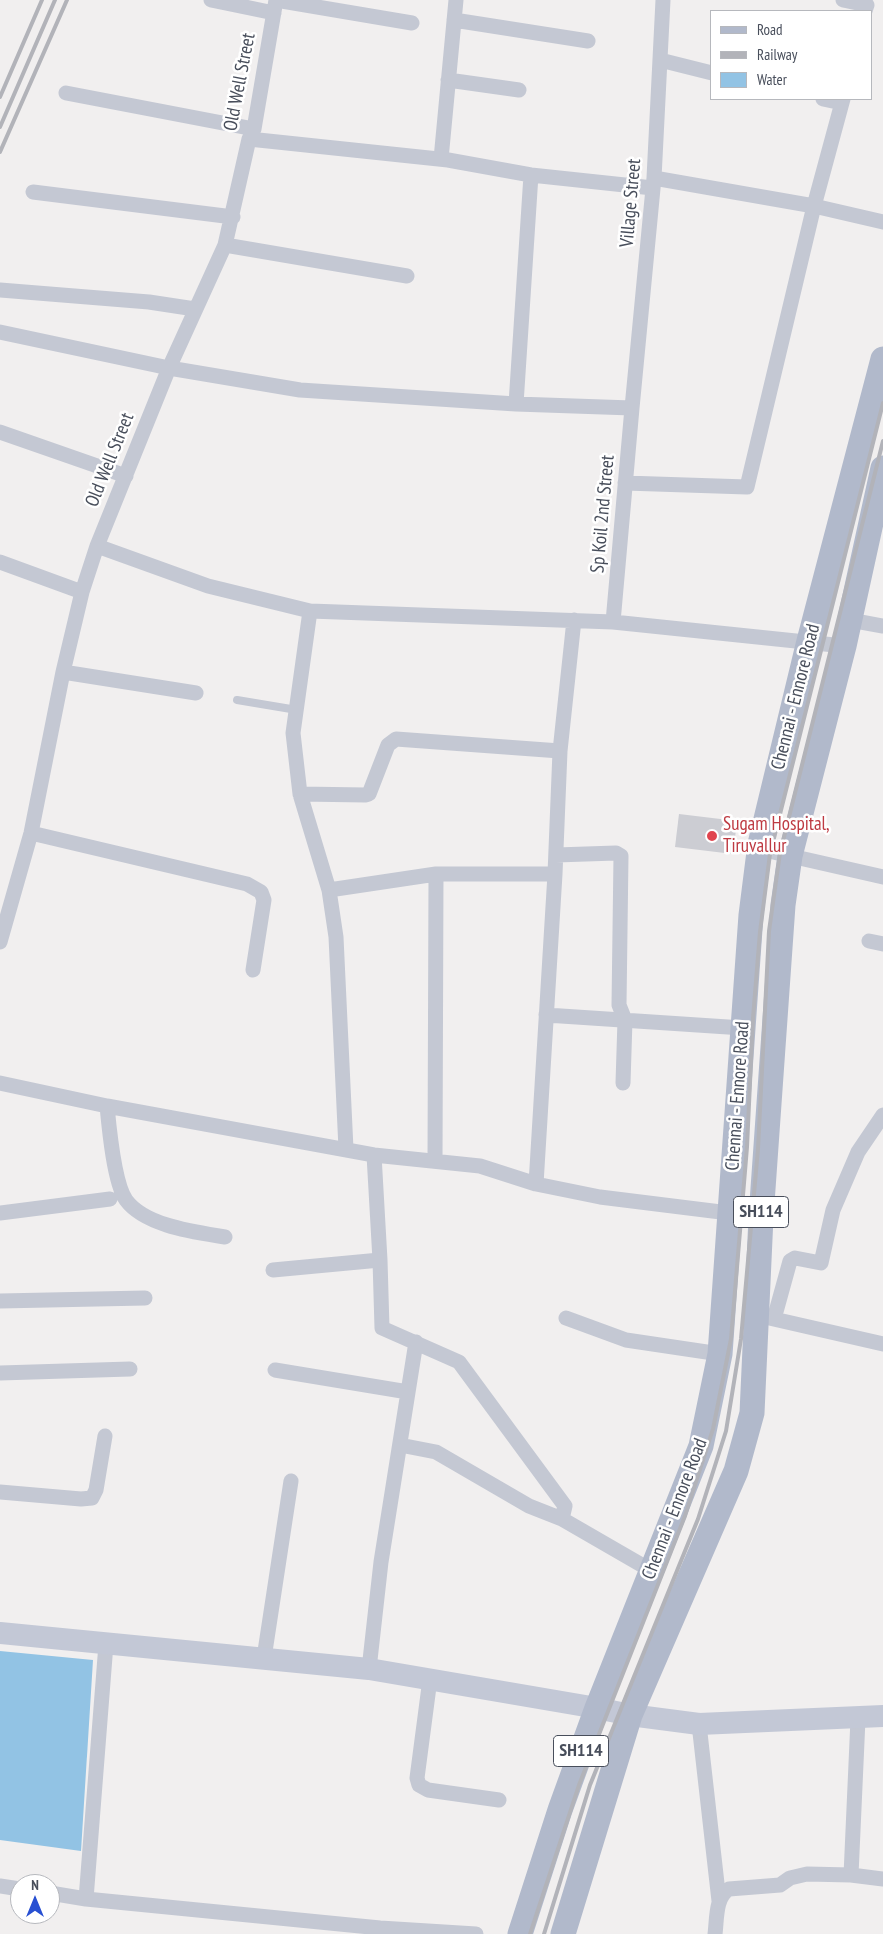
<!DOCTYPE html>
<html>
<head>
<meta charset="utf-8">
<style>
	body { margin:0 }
	#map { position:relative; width:883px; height:1934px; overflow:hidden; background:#f1efef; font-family:"PT Sans Narrow",sans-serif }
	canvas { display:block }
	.legend { position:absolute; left:710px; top:10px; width:162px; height:90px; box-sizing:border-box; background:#fff; border:1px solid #b6b8bd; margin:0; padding:6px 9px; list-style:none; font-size:15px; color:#484e5b }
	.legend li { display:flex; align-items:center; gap:10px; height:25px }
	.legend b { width:25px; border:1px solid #b6b8bd }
	.north { position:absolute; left:10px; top:1874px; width:50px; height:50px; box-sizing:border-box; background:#fff; border:1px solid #b6b8bd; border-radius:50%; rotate:0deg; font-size:14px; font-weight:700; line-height:20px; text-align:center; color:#484e5b }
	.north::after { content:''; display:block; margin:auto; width:18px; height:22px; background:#2850d2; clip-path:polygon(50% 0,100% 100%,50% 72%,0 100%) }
</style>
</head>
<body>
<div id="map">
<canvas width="883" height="1934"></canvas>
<ul class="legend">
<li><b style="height:6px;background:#b1b9cb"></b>Road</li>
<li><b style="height:6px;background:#b2b3b9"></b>Railway</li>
<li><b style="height:14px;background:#92c3e4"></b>Water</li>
</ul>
<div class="north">N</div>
</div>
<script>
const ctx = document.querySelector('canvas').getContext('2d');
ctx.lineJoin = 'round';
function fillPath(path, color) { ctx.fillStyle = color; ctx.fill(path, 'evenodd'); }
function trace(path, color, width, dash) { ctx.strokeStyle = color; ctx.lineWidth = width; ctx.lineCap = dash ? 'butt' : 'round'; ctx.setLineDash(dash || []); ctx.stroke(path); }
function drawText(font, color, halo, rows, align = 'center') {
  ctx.font = font + ' "PT Sans Narrow",sans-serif'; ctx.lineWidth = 5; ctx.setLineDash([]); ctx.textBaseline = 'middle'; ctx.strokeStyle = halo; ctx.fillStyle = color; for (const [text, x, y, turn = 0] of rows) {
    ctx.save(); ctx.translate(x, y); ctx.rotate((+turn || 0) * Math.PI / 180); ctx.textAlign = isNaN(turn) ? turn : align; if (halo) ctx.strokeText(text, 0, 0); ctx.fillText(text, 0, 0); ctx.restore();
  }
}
const water = new Path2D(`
	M0,1651L93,1660L81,1851L0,1840Z`);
const building = new Path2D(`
	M679,814L737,821L733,854L675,847Z`);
const lane = new Path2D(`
	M237,700L297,710`);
const street = new Path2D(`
	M211,0L274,13
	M276,0L412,23
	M843,0L867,5L865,11
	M454,20L588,41
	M660,60L712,73
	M448,80L519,90
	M66,93L254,129
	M823,99L842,103
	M249,139L448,160L531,175L653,188
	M441,159L456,0
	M654,178L814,206L883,222
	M33,192L233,217
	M225,245L407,276
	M0,290L149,302L195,309
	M0,332L169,368L300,390L516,404L632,408
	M516,404L531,175
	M0,432L126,476
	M625,483L747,487L814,206L843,99
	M97,546L208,586L310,611L613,622L844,646
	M0,562L82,592
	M310,611L293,733L300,794L329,890L336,937L346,1149
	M850,620L883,626
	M613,622L632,408L654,178L663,0
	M63,672L196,693
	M300,794L366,795L369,794L388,745L396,739L560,751
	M31,833L247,884L261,892L264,900L253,970
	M760,849L883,877
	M556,855L616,853L621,856L619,1005L625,1020L623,1083
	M329,890L436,874H555
	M869,941L883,944
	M0,942L31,833L63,672L82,592L97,546L169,368L225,245L249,139L254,129L276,0
	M546,1015L743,1028
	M0,1083L107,1106L374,1155L480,1166L536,1184L600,1197L761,1217
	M107,1106C109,1127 114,1183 126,1200C145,1226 195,1232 225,1237
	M374,1155L380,1260L382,1328L459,1362L565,1506L562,1519L652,1571
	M435,1161L436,874
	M536,1184L555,874L560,751L574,620
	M0,1213L110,1199
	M273,1270L380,1260
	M0,1301L145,1298
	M765,1317L883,1344
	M566,1318L626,1340L720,1354
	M774,1319L790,1261L795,1258L821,1263L833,1210L858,1152L883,1115
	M275,1370L408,1392
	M0,1373L130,1369
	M400,1445L436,1452L529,1506L562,1519
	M0,1492L81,1499L92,1498L96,1490L105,1436
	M264,1658L291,1481
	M369,1669L381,1562L416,1342
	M430,1679L417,1778L419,1785L428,1790L499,1800
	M699,1724L719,1901
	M851,1875L858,1719
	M0,1886L20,1889
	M50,1893L86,1899L380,1928L476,1934
	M86,1899L106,1644
	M715,1934C717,1920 715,1897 729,1889L780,1885L790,1878L807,1874L851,1875L883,1879`);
const secondary = new Path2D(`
	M0,1633L369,1669L597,1708L630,1715L699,1724L883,1716`);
const primary = new Path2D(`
	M520,1934L560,1810L597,1708L701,1446L720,1354L751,915L760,844L809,641L883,359
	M563,1934L630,1715L736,1471L752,1413L761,1217L783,905L790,856L844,646L883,468`);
const rail = new Path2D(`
	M0,97L42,0
	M0,127L55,0
	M0,152L67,0
	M530,1934L579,1785L685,1516L713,1429L731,1339L747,1147L753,1018L760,932L770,854L883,403
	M544,1934L590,1785L698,1519L726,1431L741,1339L758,1149L769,931L780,853L883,441`);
const markers = [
	[712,836,6,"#e0444e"]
];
const shields = [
	[761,1212,55],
	[581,1751,55]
];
const shieldNames = [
	["SH114",761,1212],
	["SH114",581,1751]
];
const streetNames = [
	["Old Well Street",240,82,-79],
	["Village Street",631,203,-85],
	["Old Well Street",110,460,-68],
	["Sp Koil 2nd Street",603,514,-85],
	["Chennai - Ennore Road",796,697,-76],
	["Chennai - Ennore Road",738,1096,-86],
	["Chennai - Ennore Road",675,1509,-69]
];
const healthNames = [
	["Sugam Hospital,",723,825],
	["Tiruvallur",723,847]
];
fillPath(water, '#92c3e4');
fillPath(building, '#cccdd3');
trace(lane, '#c4c8d3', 8);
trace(street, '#c4c8d3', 15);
trace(secondary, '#c3c8d6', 22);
trace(primary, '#b1b9cb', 25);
trace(rail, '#b2b3b9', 4);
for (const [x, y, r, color] of markers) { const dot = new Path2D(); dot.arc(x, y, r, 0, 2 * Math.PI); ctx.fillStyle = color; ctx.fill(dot); trace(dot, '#fff', 2); }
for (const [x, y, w] of shields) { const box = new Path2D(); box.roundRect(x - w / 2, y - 15.5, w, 31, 4); ctx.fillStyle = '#fff'; ctx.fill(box); trace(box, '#484e5b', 1); }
drawText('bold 18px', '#484e5b', null, shieldNames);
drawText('19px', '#484e5b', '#fff', streetNames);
drawText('19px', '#be3a42', '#fff', healthNames, 'left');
</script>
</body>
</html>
